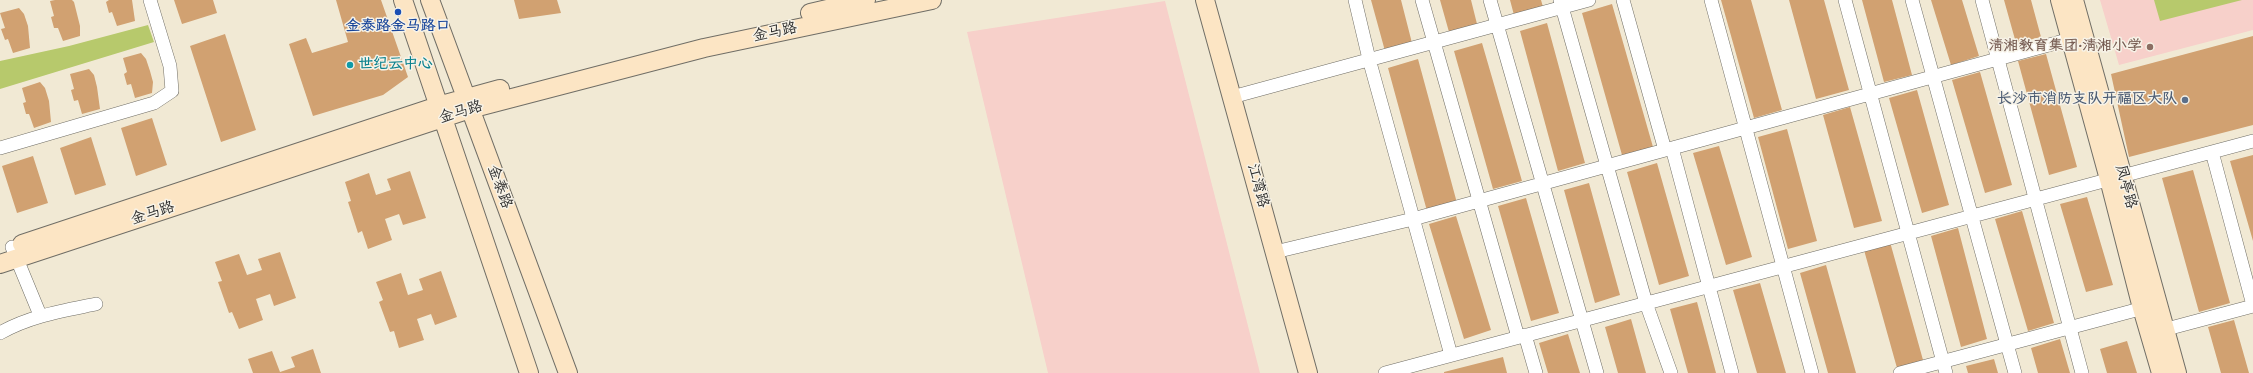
<!DOCTYPE html>
<html>
<head>
<meta charset="utf-8">
<style>
	body { margin:0 }
	canvas { display:block; background:#f1e9d4 }
</style>
</head>
<body>
<canvas width="2253" height="373"></canvas>
<script>
const ctx = document.querySelector('canvas').getContext('2d');
ctx.lineJoin = 'round';
function fillPath(path, color) { ctx.fillStyle = color; ctx.fill(path, 'evenodd'); }
function trace(path, color, width, dash) { ctx.strokeStyle = color; ctx.lineWidth = width; ctx.lineCap = dash ? 'butt' : 'round'; ctx.setLineDash(dash || []); ctx.stroke(path); }
function drawText(font, color, halo, rows, align = 'center') {
  ctx.font = font + ' Mynerve,"LXGW WenKai TC",sans-serif'; ctx.lineWidth = 3; ctx.setLineDash([]); ctx.textBaseline = 'middle'; ctx.strokeStyle = halo; ctx.fillStyle = color; for (const [text, x, y, turn = 0] of rows) {
    ctx.save(); ctx.translate(x, y); ctx.rotate((+turn || 0) * Math.PI / 180); ctx.textAlign = isNaN(turn) ? turn : align; if (halo) ctx.strokeText(text, 0, 0); ctx.fillText(text, 0, 0); ctx.restore();
  }
}
const built = new Path2D(`
	M2100,0H2253V30L2119,65Z
	M1165,1L1260,373H1048L967,32Z`);
const green = new Path2D(`
	M2154,0H2242L2160,21Z
	M148,25L154,42L0,89V61L69,46Z`);
const building = new Path2D(`
	M55,0H72L74,2L80,26V36L63,41L58,28H54L51,17L54,16L50,1Z
	M109,0H132L135,21L117,26L112,12L109,13L106,2Z
	M174,0H213L217,13L182,24Z
	M336,0H381L408,77L383,95L313,116L289,44L306,38L312,53L348,42Z
	M514,0H557L561,13L519,19Z
	M1371,0H1401L1412,43L1385,51Z
	M1440,0H1471L1477,24L1449,32Z
	M1510,0H1541L1543,7L1514,15Z
	M1721,0H1751L1782,110L1754,118Z
	M1789,0H1824L1849,90L1816,99Z
	M1862,0H1892L1912,75L1884,82Z
	M1931,0H1962L1979,56L1951,65Z
	M2004,0H2031L2041,37L2016,43Z
	M1612,4L1653,147L1622,155L1582,13Z
	M19,8L24,14L28,26L30,48L13,53L8,39L5,40L1,29L5,28L0,13Z
	M1547,23L1585,163L1558,171L1520,31Z
	M225,34L256,130L221,142L190,46Z
	M2253,36V125L2129,157L2111,74Z
	M1482,43L1522,181L1493,189L1454,51Z
	M141,53L146,59L150,71L153,82L152,93L135,98L131,84L127,85L124,74L127,72L123,58Z
	M2046,54L2077,167L2049,175L2018,61Z
	M1418,59L1457,203L1427,211L1388,68Z
	M89,69L94,75L97,87L100,109L82,114L78,100L74,101L71,90L74,89L70,74Z
	M1980,72L2012,185L1985,193L1952,80Z
	M40,82L45,88L49,101L51,122L34,128L29,114H26L23,103L26,102L22,88Z
	M1917,90L1949,205L1922,213L1889,98Z
	M1850,107L1882,221L1854,228L1823,115Z
	M152,118L167,165L136,176L121,128Z
	M1787,129L1817,241L1788,249L1758,137Z
	M91,137L106,185L75,195L60,148Z
	M1719,146L1752,257L1726,265L1693,153Z
	M2253,155V241L2230,161Z
	M33,156L48,203L17,213L2,166Z
	M1657,163L1689,276L1659,285L1627,172Z
	M2193,170L2230,303L2199,312L2162,178Z
	M410,171L426,218L403,225L399,214L385,219L392,240L368,249L362,231L358,233L348,202L351,201L345,182L369,173L376,195L391,190L387,179Z
	M1589,183L1620,295L1595,303L1564,190Z
	M2087,197L2113,285L2086,292L2060,204Z
	M1526,198L1559,313L1531,321L1498,206Z
	M2022,211L2054,323L2028,331L1995,219Z
	M1456,216L1491,330L1464,339L1429,224Z
	M1958,228L1987,339L1961,347L1931,236Z
	M1890,242L1923,360L1897,368L1864,250Z
	M280,252L296,298L274,306L270,294L256,299L263,320L239,329L232,312L229,313L218,282L222,281L215,262L239,254L247,275L262,270L258,259Z
	M1826,265L1856,373H1828L1800,273Z
	M441,271L457,317L435,325L431,314L417,319L424,340L399,348L394,331L390,332L379,302L383,300L376,282L401,273L408,295L423,290L419,279Z
	M1760,283L1786,373H1757L1733,290Z
	M1697,302L1716,373H1688L1670,309Z
	M1631,319L1646,373H1618L1605,327Z
	M2234,320L2249,373H2221L2208,327Z
	M1568,334L1580,373H1548L1539,343Z
	M2060,339L2070,373H2038L2031,348Z
	M2127,341L2137,373H2107L2100,349Z
	M313,349L321,373H253L248,359L272,351L280,372L295,367L291,357Z
	M1503,357L1507,373H1444V372Z
	M1994,359L1998,373H1968L1966,366Z`);
const street = new Path2D(`
	M1355,0L1369,59L1451,355
	M1422,0L1518,337
	M1490,0L1597,373
	M1560,0L1646,303L1671,373
	M1623,0L1665,150
	M1711,0L1812,373
	M1845,0L1946,373
	M1912,0L2015,373
	M1982,0L2082,373
	M1232,97L1589,0
	M0,148L154,103L172,91L170,66L150,0
	M1672,148L1732,373
	M2212,152L2253,305
	M12,247L40,315
	M1275,252L1413,219L2078,37
	M2163,330L2253,306
	M0,333C30,316 62,311 96,304
	M1525,335L1536,373
	M1385,373L2253,141
	M1900,373L2151,306`);
const secondary = new Path2D(`
	M403,0L529,373
	M430,0L568,373
	M1205,0L1308,373
	M2060,0L2109,179L2142,308L2161,373
	M2074,0L2177,373
	M810,13L866,0
	M22,244L438,106L500,89
	M0,264L470,109L704,48L932,0`);
const markers = [
	[398,12,4,"#1a4fb4"],
	[2150,47,4,"#8d6e63"],
	[350,65,4,"#0f9aa8"],
	[2185,100,4,"#5c6f8a"]
];
const transitNames = [
	["金泰路金马路口",398,27]
];
const streetNames = [
	["金马路",775,33,-12],
	["金马路",461,113,-17],
	["江湾路",1257,186,75],
	["金泰路",499,187,70],
	["凤亭路",2125,187,75],
	["金马路",153,214,-18]
];
const educationNames = [
	["清湘教育集团·清湘小学",2142,47]
];
const cultureNames = [
	["世纪云中心",358,65]
];
const serviceNames = [
	["长沙市消防支队开福区大队",2177,100]
];
fillPath(built, '#f7d0ca');
fillPath(green, '#b7c96c');
fillPath(building, '#d1a171');
trace(street, '#706e66', 14);
trace(secondary, '#706e66', 20);
trace(street, '#fff', 13);
trace(secondary, '#fce5c4', 18);
for (const [x, y, r, color] of markers) { const dot = new Path2D(); dot.arc(x, y, r, 0, 2 * Math.PI); ctx.fillStyle = color; ctx.fill(dot); trace(dot, '#f7f3e8', 1.5); }
drawText('bold 15px', '#164399', '#f7f3e8', transitNames);
drawText('15px', '#2b2b2b', '#f7f3e8', streetNames);
drawText('bold 15px', '#785e54', '#f7f3e8', educationNames, 'right');
drawText('bold 15px', '#0d838f', '#f7f3e8', cultureNames, 'left');
drawText('bold 15px', '#4e5e75', '#f7f3e8', serviceNames, 'right');
</script>
</body>
</html>
